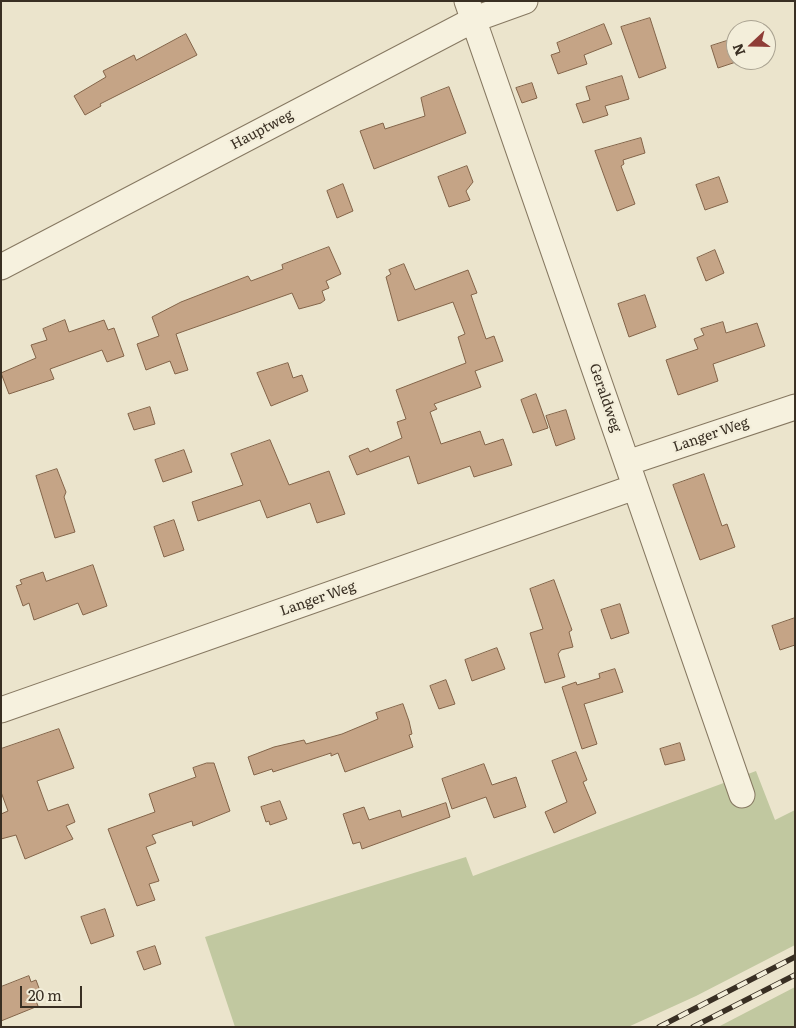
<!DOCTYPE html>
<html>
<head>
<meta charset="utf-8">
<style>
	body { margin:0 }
	#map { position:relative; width:796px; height:1028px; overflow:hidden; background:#ebe4cc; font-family:Literata,serif }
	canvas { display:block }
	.frame { position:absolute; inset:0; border:2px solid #392f23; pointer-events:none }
	.north { position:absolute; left:726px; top:20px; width:50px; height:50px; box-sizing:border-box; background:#f3eeda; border:1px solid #a9a291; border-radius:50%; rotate:249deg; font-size:14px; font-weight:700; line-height:20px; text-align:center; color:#392f23 }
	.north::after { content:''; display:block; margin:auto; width:18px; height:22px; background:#8f3d37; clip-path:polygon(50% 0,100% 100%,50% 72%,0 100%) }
	.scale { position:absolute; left:20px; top:986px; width:62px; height:22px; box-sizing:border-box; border:2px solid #392f23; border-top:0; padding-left:6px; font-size:15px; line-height:18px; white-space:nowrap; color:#392f23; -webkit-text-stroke:4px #f3eeda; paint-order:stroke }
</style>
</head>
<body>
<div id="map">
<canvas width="796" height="1028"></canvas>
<div class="frame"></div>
<div class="north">N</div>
<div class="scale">20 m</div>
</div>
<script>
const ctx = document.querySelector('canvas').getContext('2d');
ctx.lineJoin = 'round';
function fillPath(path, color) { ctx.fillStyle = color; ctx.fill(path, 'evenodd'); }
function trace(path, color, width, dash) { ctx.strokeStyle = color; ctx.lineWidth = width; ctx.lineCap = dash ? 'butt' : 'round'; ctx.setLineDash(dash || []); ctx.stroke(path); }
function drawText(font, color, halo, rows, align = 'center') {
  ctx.font = font + ' Literata,serif'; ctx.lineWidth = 4.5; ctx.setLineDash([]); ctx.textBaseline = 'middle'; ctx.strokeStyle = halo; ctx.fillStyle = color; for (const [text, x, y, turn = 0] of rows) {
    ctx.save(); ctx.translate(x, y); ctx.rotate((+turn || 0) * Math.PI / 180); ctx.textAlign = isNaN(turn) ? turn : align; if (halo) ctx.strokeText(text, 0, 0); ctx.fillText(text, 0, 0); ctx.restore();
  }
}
const green = new Path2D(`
	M756,771L775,820L795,810V945L696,996L628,1027H235L205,937L466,857L473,876Z
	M795,987V1027H718Z`);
const building = new Path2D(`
	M650,18L666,68L639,78L621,27Z
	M604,24L612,44L584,55L587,64L558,74L551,55L560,52L557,43Z
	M186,34L197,55L100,104L101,106L85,115L74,96L106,77L103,71L134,55L136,60Z
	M736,38V62L718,68L711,46Z
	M622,76L629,99L605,106L608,115L583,123L576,104L590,100L586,87Z
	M532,83L537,98L522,103L516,88Z
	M449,87L466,133L374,169L360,131L383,123L385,129L425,116L421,98Z
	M641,138L645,153L623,160L624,164L621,166L635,204L617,211L595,151Z
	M467,166L473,182L466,191L470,200L449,207L438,177Z
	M719,177L728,202L705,210L696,185Z
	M343,184L353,211L337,218L327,191Z
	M329,247L341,274L326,281L329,288L322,291L325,300L321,303L299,309L292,293L176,334L188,370L175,374L170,361L146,370L137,344L159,336L152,317L181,302L248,276L251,281L283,269L282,265Z
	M715,250L724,273L706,281L697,258Z
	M404,264L415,290L468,270L477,293L471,295L486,339L494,336L503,361L475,371L481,387L434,404L437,409L430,412L441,444L480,431L485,445L503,439L512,465L474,477L470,466L418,484L409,456L357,475L349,456L368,448L370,452L402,438L397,422L406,419L396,390L466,363L458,337L465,334L453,302L398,321L386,277L391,274L389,270Z
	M645,295L656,327L629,337L618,304Z
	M65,320L69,332L104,320L108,330L114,328L124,356L107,362L102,350L50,369L54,379L9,394L1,373L36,358L31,345L47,340L43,329Z
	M723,322L726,333L757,323L765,346L713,364L718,381L678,395L666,360L698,349L694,339L704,335L701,329Z
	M288,363L293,378L302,375L308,391L271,406L257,373Z
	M536,394L548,428L533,433L521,400Z
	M150,407L155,424L134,430L128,414Z
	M566,410L575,439L556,446L546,416Z
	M270,440L289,485L329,471L345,514L317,523L310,503L267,518L260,500L198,521L192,502L243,485L231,454Z
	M184,450L192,472L163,482L155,460Z
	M57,469L66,492L64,497L75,532L55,538L36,476Z
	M704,474L722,526L727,524L735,547L700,560L673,485Z
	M174,520L184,550L164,557L154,527Z
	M93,565L107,606L83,615L78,603L34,620L29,603L23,606L16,586L22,584L20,580L43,572L46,581Z
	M554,580L572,630L569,632L573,647L561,650L558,654L565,677L545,683L530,633L543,629L530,589Z
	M620,604L629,633L611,639L601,610Z
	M795,618V645L780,650L772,626Z
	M497,648L505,669L472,681L465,660Z
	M615,669L623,692L584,704L597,744L582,749L562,687L576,682L577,685L600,678L599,674Z
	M446,680L455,704L439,709L430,686Z
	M403,704L409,721L412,734L409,735L413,747L345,772L338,753L331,756V753L273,772L272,769L254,775L248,757L274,747L304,740L306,744L342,734L378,719L376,713Z
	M59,729L74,768L37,781L48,811L68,804L75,822L66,826L73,839L25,859L16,835L1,839V814L8,811L1,792V749Z
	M680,743L685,760L665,765L660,749Z
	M576,752L587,780L583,782L596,813L554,833L545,812L567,802L552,761Z
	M207,763H214L230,811L193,826L192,821L152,835L156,843L146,847L159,881L149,884L155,900L137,906L108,829L155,812L149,794L196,777L193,768Z
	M484,764L492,785L516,777L526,807L494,818L486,797L452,809L442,779Z
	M280,801L287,819L270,825L269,821L266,822L261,807Z
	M446,803L450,817L362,849L360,842L353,844L343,814L364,807L369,820L400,810L402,817Z
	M105,909L114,936L91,944L81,917Z
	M155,946L161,964L144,970L137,952Z
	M29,976L31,982L36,980L43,999L36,1001L38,1006L1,1021V987Z`);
const minor = new Path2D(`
	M467,1L742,795
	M1,267L475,19L525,1
	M627,463L795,407
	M1,710L635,487`);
const rail = new Path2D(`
	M659,1027L795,957
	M693,1027L795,975`);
const streetNames = [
	["Hauptweg",262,130,-28],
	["Geraldweg",605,398,71],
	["Langer Weg",711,435,-19],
	["Langer Weg",318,599,-19]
];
fillPath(green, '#c1c8a0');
fillPath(building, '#c5a486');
trace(building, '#836449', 1);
trace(minor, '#867861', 27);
trace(minor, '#f6f1de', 25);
trace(rail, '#392f23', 5.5);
trace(rail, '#f3eeda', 4, [11]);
drawText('14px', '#392f23', '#f3eeda', streetNames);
</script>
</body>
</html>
